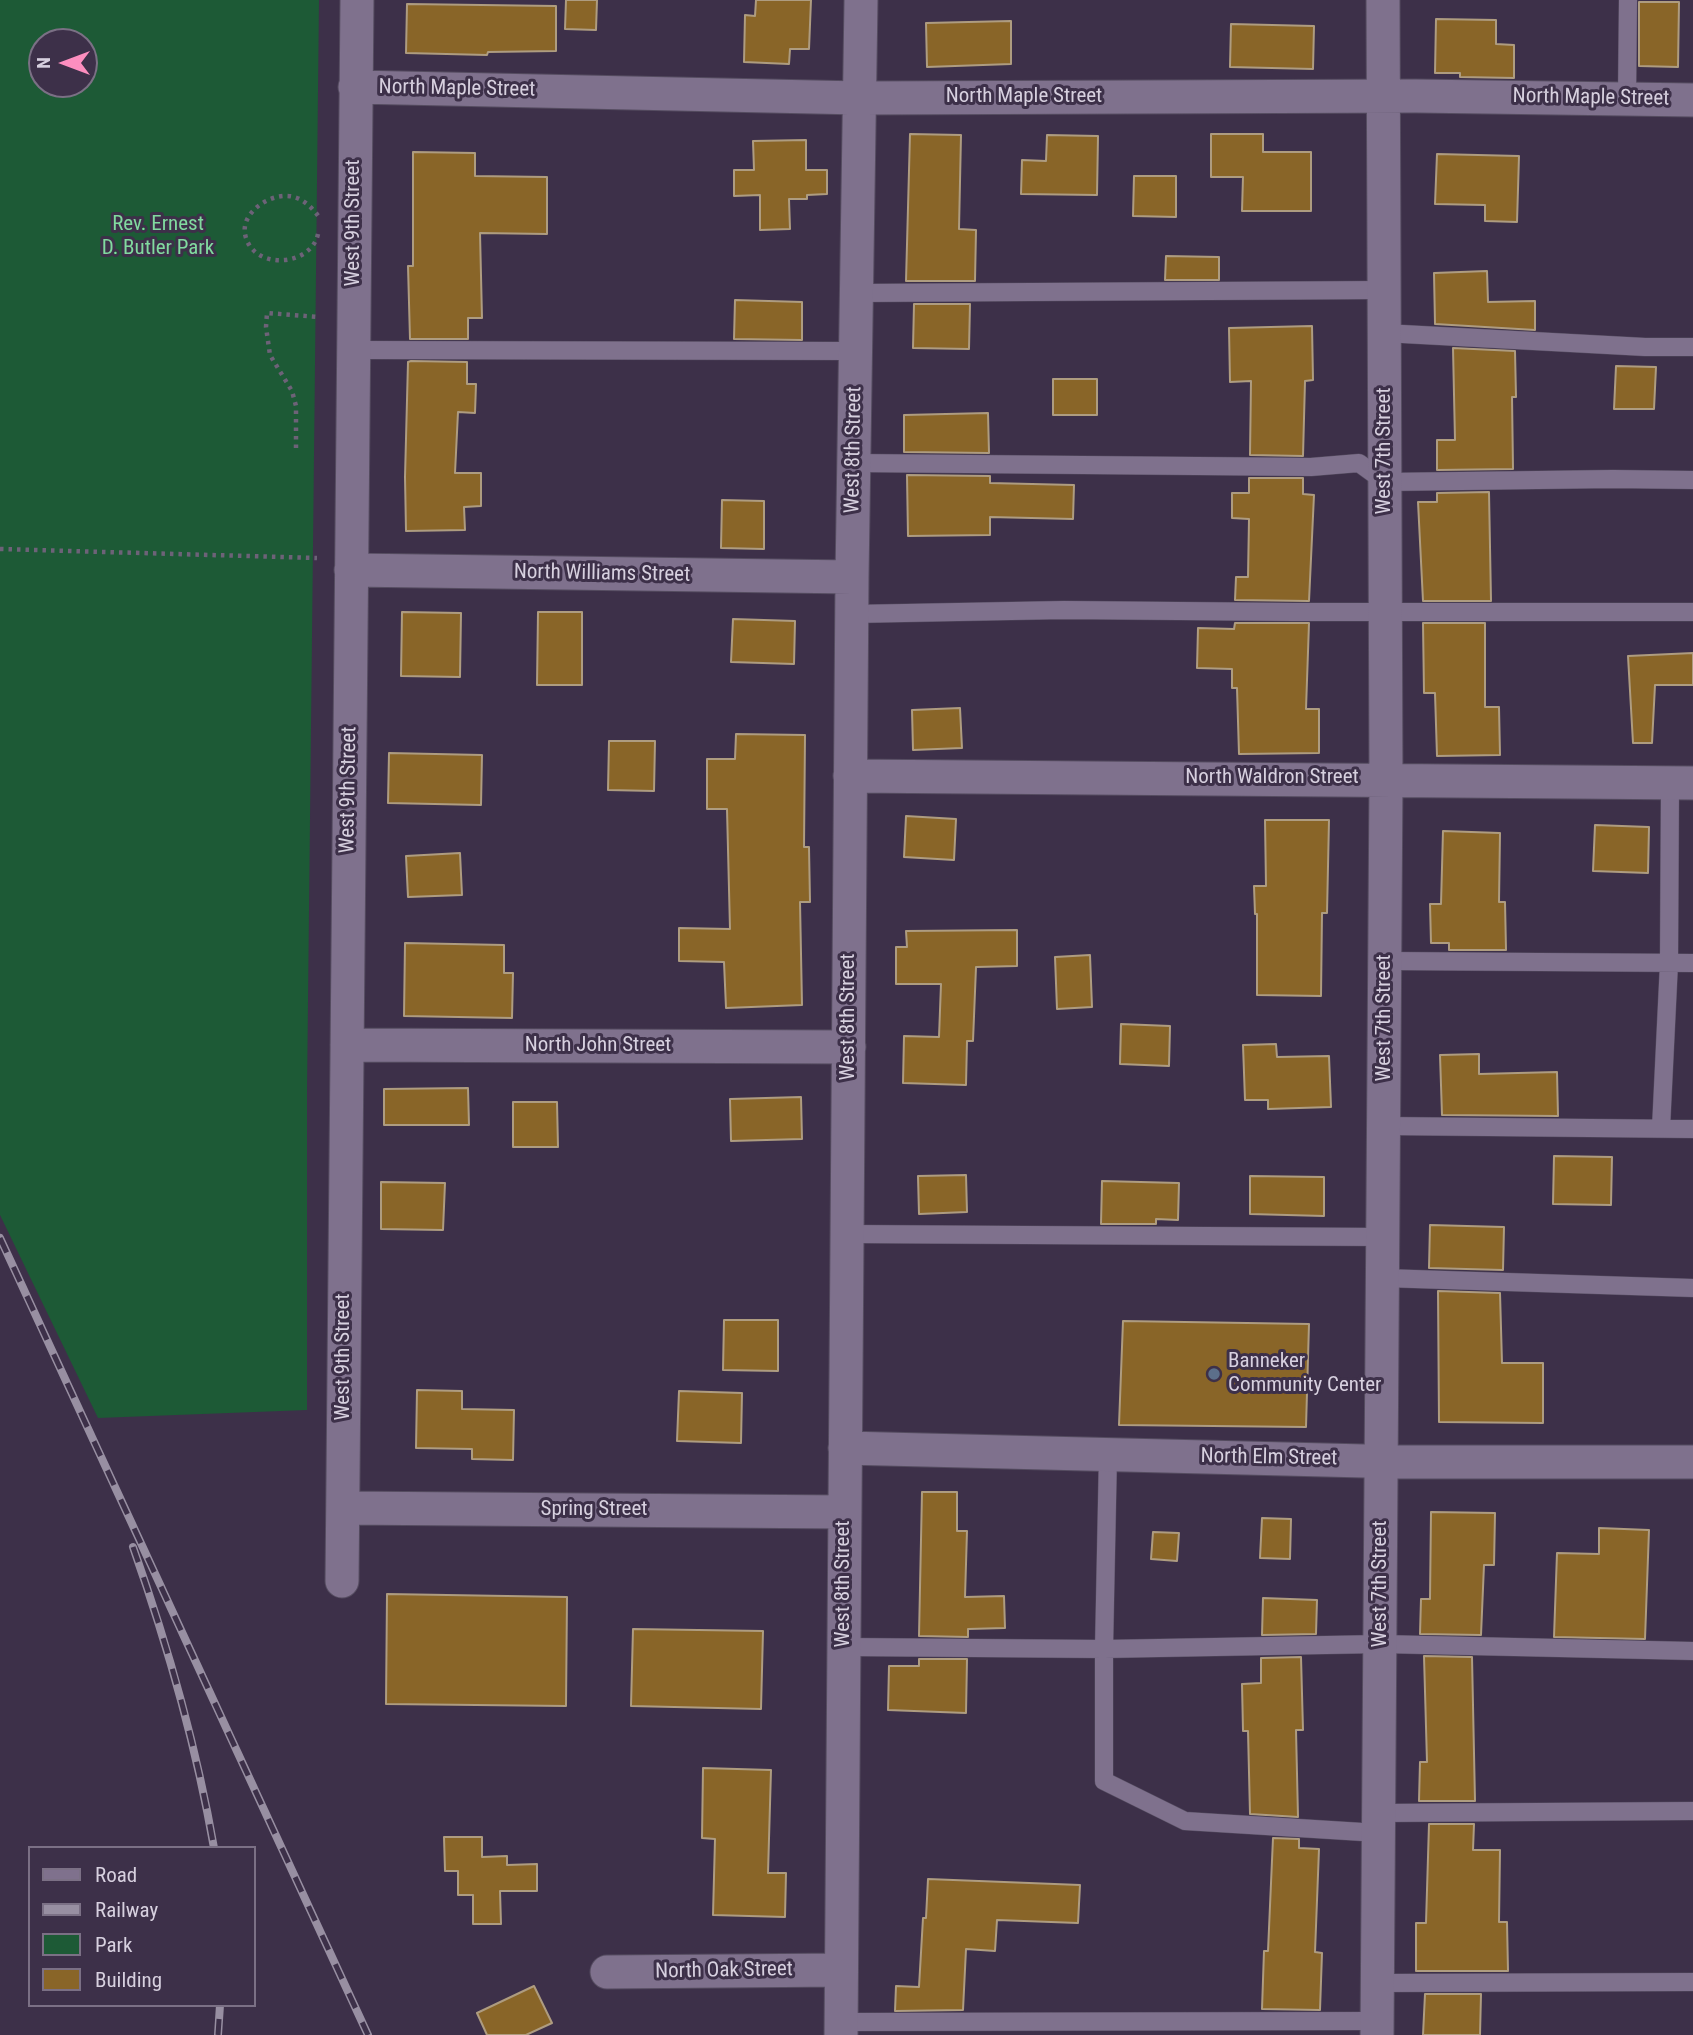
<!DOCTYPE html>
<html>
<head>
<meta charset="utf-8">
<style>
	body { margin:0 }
	#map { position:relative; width:1693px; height:2035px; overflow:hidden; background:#3d3049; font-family:"Roboto Condensed",sans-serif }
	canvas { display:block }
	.legend { position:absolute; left:28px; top:1846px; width:228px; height:161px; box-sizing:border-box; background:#3d3049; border:2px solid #7b7085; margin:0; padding:9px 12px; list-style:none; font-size:21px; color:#d7d0df }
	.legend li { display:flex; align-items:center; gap:14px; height:35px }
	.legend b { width:35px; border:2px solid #7b7085 }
	.north { position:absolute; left:28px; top:28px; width:70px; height:70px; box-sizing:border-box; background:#3d3049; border:2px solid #7b7085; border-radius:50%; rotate:270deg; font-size:19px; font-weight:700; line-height:28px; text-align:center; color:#d7d0df }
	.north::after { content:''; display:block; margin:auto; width:24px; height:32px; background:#fd8ebf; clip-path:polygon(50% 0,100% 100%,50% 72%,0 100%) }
</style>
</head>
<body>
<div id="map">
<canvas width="1693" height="2035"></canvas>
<ul class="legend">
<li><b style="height:9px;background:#7f718d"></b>Road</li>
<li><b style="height:9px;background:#988fa2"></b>Railway</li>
<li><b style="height:19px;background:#1d5a36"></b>Park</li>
<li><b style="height:19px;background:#896528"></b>Building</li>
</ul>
<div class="north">N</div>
</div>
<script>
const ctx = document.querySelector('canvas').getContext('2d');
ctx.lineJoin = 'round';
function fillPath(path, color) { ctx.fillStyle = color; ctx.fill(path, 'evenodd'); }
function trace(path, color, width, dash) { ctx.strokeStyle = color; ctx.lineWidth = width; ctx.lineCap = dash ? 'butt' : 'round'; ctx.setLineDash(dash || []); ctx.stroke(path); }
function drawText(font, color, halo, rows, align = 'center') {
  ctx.font = font + ' "Roboto Condensed",sans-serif'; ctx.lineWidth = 6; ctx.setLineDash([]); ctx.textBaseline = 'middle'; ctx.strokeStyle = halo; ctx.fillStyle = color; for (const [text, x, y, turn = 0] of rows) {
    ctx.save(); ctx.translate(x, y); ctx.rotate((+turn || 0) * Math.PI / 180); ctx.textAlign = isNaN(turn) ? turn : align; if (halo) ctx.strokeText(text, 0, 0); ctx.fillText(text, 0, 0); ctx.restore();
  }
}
const green = new Path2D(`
	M0,0H319L307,1092V1410L98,1418L0,1215ZM84,42V84H42V42Z`);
const building = new Path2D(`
	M566,0H597L596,30L565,29Z
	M756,0H811L809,49H790L789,64L744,62L745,15L755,16Z
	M1639,2H1679L1678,67L1639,66Z
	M407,4L556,6V51L488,52L487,55L406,53Z
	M1436,19L1496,20V44L1514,45V78L1460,77V73H1435Z
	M1011,21V64L927,67L926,23Z
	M1231,24L1314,26L1313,69L1230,67Z
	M910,134L961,135L959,229L976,230L975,281H906Z
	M1211,134H1263V152H1311V211H1242L1243,177H1211Z
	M1047,135L1098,136L1097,195L1021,194L1022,160L1046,161Z
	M806,140V170H827V194L807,195V199H789L790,229L760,230V195L734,196V170H754L753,141Z
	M413,152L475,153V176L547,177V234L480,233L482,318H468V339H410L408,266H413Z
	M1437,154L1519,156L1517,222L1485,221V205L1435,204Z
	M1134,176H1176V217L1133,216Z
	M1166,256L1219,257V280H1165Z
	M1487,271L1488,302L1535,301V330L1435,324L1434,273Z
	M735,300L802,302V340L734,339Z
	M914,304H970L969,349L913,348Z
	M1312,326L1313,380L1305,381L1303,456L1250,455L1251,381L1230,382L1229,328Z
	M1453,348L1515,351L1516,397H1512L1513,469L1437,470V440H1455Z
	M411,361L467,362V384H476L475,413L458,412L455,473H481V506L464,507L465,530L406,531L405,477L408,362Z
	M1616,366L1656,367L1654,409H1614Z
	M1053,379H1097V415H1053Z
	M988,413L989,453L904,452V415Z
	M907,475L990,476V483L1074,485L1073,519L990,517V535L908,536Z
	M1249,478H1303V494L1314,495L1309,601L1235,600L1236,577H1248L1249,519L1232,518V493H1249Z
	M1489,492L1491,601H1423L1418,502H1437V493Z
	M722,500L764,501V549L721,548Z
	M402,612L461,613L460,677L401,676Z
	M538,612H582V685H537Z
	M733,619L795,621L794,664L731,662Z
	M1235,623H1309L1306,709H1319V753L1239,754L1237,688H1232V669L1197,668L1198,628L1234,629Z
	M1423,623H1485V707H1499L1500,755L1437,756L1435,693H1424Z
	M1693,653V685H1655L1652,743H1633L1628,656Z
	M960,708L962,748L913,750L912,710Z
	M736,734L805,735L804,847H809L810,902H800L802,1005L726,1008L724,962L679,961V928L730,929L727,809H707V759H735Z
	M609,741H655L654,791L608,790Z
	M389,753L482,755L481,805L388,803Z
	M906,816L956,819L954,860L904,857Z
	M1265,820H1329L1327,913H1322L1321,996L1257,995V914H1255L1254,886H1266Z
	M1595,825L1649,827L1648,873L1593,871Z
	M1443,831L1500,833L1499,902H1505L1506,950H1449V943H1431L1430,904H1441Z
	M460,853L462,895L408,897L406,856Z
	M1017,930V966L976,967L973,1041H967L966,1085L903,1083L904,1036L939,1037L941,984H896V947H907L906,931Z
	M405,943L504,945V973H513L512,1018L404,1016Z
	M1090,955L1092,1007L1057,1009L1055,957Z
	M1121,1024L1170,1026L1169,1066L1120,1064Z
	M1276,1044L1277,1057L1329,1056L1331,1107L1268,1109V1100H1245L1243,1045Z
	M1479,1054V1074L1557,1072L1558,1116L1442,1115L1440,1055Z
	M468,1088L469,1125H384V1089Z
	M801,1097L802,1139L731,1141L730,1099Z
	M513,1102H557L558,1147H513Z
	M1554,1156L1612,1157L1611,1205L1553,1204Z
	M966,1175L967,1212L919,1214L918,1176Z
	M1250,1176L1324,1177V1216L1250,1214Z
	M1102,1181L1179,1183L1178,1220L1156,1219V1224H1101Z
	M381,1182L445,1183L443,1230L381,1229Z
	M1430,1225L1504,1227L1503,1270L1429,1268Z
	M1438,1291L1500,1293L1502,1363H1543V1423L1439,1422Z
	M724,1320H778V1371L723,1370Z
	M1123,1321L1309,1324L1306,1427L1119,1425Z
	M417,1390L462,1391V1409L514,1410L513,1460L472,1459V1449L416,1448Z
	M679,1391L742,1393L741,1443L677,1441Z
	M922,1492H957V1531H967L965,1597L1004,1596L1005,1628L968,1629V1637L919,1636Z
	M1431,1512L1495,1513L1494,1565H1484L1481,1635L1420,1634L1421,1599H1430Z
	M1262,1518L1291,1519L1290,1559L1260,1558Z
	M1599,1528L1649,1530L1645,1639L1554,1637L1557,1553L1599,1554Z
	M1153,1532L1179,1533L1177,1561L1151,1559Z
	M387,1594L567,1597L566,1706L386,1704Z
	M1263,1598L1317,1600L1316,1634L1262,1635Z
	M633,1629L763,1631L761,1709L631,1706Z
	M1424,1656L1472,1657L1475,1801H1419L1420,1762H1427Z
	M1301,1657L1303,1730H1296L1298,1817L1250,1814L1248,1731H1243L1242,1684L1261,1683V1658Z
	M919,1659H967L966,1713L888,1710L889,1666H919Z
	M703,1768L771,1770L768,1873H786L785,1917L713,1915L715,1839L702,1838Z
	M1429,1824H1474L1473,1850H1500L1499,1922H1507L1508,1971H1416V1923H1426Z
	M444,1837H482V1857L507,1856V1865L537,1864V1891H500L501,1924H473V1895H458V1871H445Z
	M1273,1838L1299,1839V1848L1319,1849L1315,1952L1322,1953L1320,2010L1262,2009L1264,1951H1268Z
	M928,1879L1080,1885L1078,1923L997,1920L995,1951L966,1949L963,2010L895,2011L896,1986L919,1987L923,1918H926Z
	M534,1986L552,2023L526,2035H487L477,2013Z
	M1425,1994H1481L1480,2035H1423Z`);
const path = new Path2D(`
	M318,234C311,267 252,271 245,234C241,211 273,191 294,197C305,200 313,209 319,217
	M296,448V406L292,391L270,355L266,327L267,313L318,317
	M0,549L317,558`);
const lane = new Path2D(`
	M1627,99L1628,0
	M856,293L1384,290
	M1384,333L1645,347H1693
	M353,350L855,351
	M853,463L1311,467L1359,463L1385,482L1613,479L1693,480
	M852,614L1064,610L1293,612H1693
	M1385,961L1693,963
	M1384,1126L1693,1129
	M1661,1128L1669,963L1670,783
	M847,1234L1383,1237
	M1383,1278L1693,1288
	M1108,1454L1104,1649V1781L1185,1821L1379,1833
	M844,1647L1104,1649L1381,1644L1693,1651
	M1379,1813L1693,1811
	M1378,1983L1693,1982
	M841,2022L1377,2021`);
const street = new Path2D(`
	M355,87L860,98L1416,96L1693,100
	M351,570L852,577
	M850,776L1693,783
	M347,1045L849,1047
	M845,1448L1405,1462H1693
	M343,1508L845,1512
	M342,1581L357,0
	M607,1972L841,1970
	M841,2035L852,577L861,0
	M1377,2035L1386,779L1383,0`);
const rail = new Path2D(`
	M0,1238L368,2035
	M133,1547C168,1646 196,1745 214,1848
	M218,2035L220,2005`);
const markers = [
	[1214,1374,7,"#5c6f8a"]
];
const streetNames = [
	["North Maple Street",457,89,1],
	["North Maple Street",1024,97],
	["North Maple Street",1591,98,1],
	["West 9th Street",354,223,-90],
	["West 8th Street",854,450,-89],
	["West 7th Street",1385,451,-90],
	["North Williams Street",602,574,1],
	["North Waldron Street",1272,778],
	["West 9th Street",349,790,-89],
	["West 8th Street",849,1017,-90],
	["West 7th Street",1385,1018,-90],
	["North John Street",598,1046],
	["West 9th Street",344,1357,-90],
	["North Elm Street",1269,1458,1],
	["Spring Street",594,1510],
	["West 8th Street",844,1584,-90],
	["West 7th Street",1381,1584,-90],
	["North Oak Street",724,1971,-1]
];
const parkNames = [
	["Rev. Ernest",158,225],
	["D. Butler Park",158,249]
];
const poiNames = [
	["Banneker",1228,1362],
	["Community Center",1228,1386]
];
fillPath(green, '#1d5a36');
fillPath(building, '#896528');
trace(building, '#ae9c80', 2);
trace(lane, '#554c60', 19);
trace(street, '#554c60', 35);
trace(path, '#6d6278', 4.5, [3.5, 5]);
trace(lane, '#7f718d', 18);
trace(street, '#7f718d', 33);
trace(rail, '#988fa2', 8);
trace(rail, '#3d3049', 5, [16]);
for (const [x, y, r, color] of markers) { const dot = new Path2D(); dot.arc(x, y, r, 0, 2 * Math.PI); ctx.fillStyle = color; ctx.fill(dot); trace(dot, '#3d3049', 2.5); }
drawText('21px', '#d7d0df', '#3d3049', streetNames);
drawText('21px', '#81da9f', '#3d3049', parkNames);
drawText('21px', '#d7d0df', '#3d3049', poiNames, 'left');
</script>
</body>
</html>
